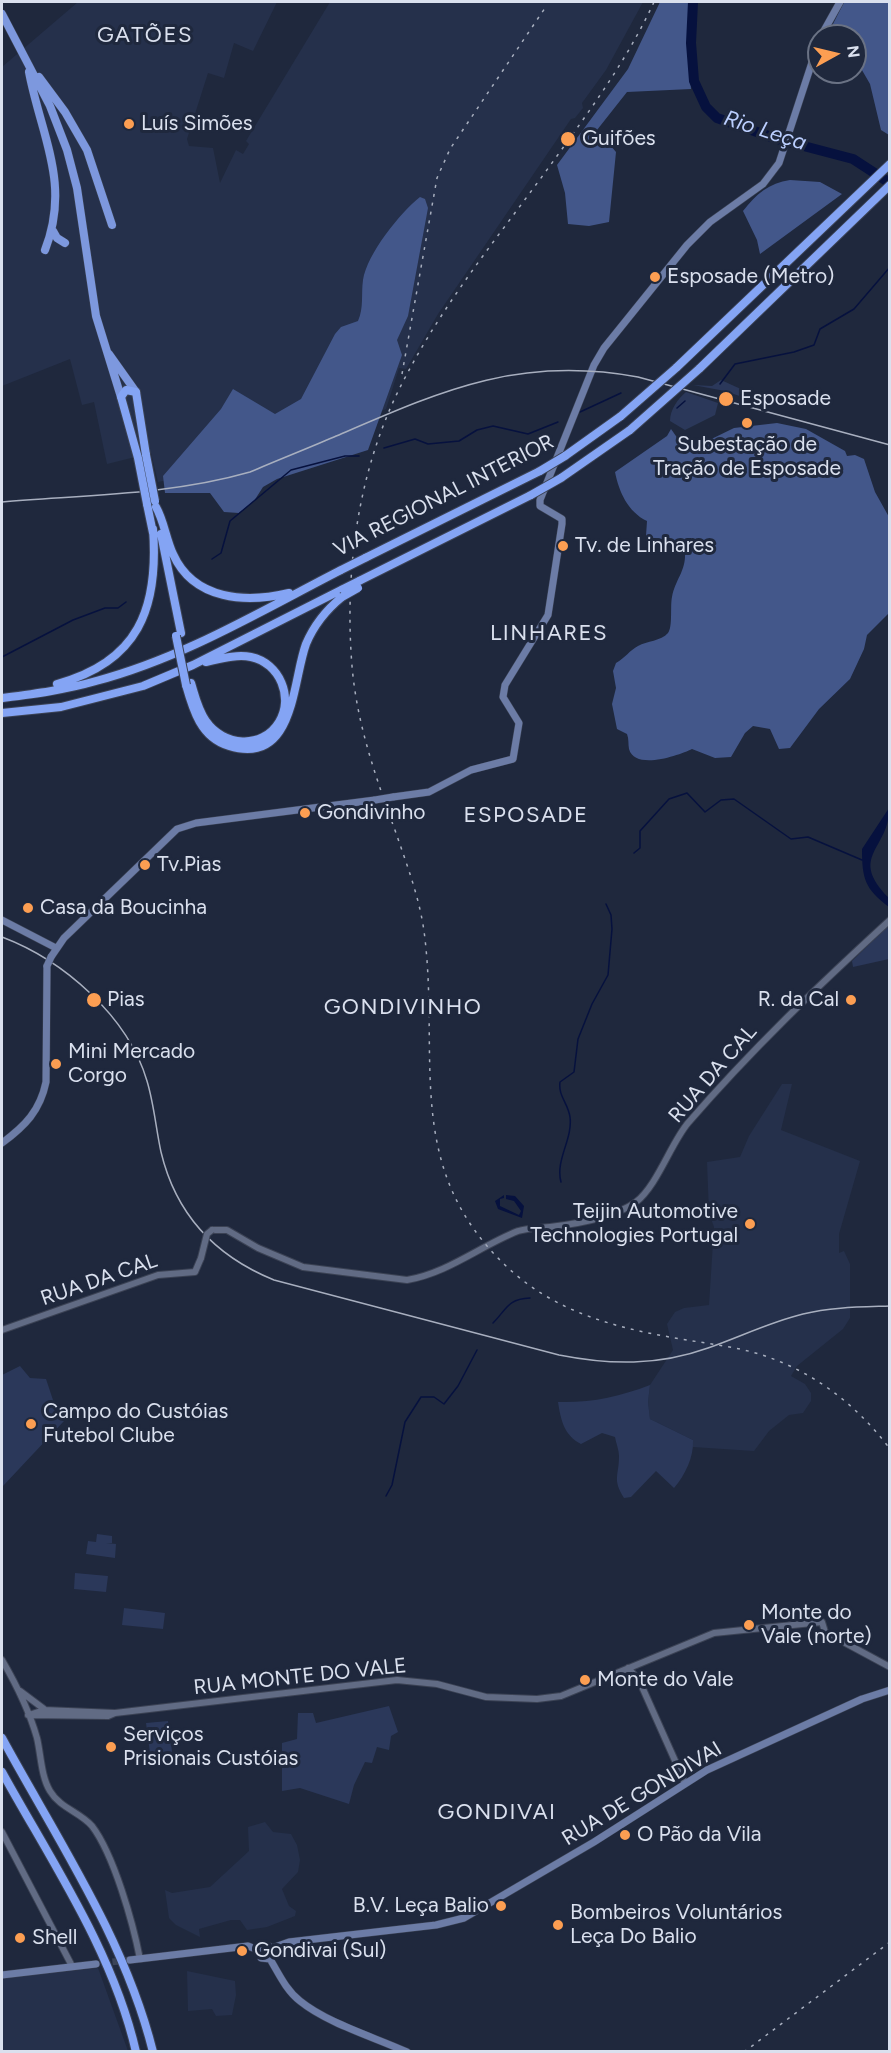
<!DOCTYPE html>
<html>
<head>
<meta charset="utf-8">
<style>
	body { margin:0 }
	#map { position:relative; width:891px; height:2053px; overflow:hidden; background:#1f283d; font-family:Figtree,sans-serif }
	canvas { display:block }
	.frame { position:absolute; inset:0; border:3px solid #dae0ee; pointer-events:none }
	.north { position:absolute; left:807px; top:24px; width:60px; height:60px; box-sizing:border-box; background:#1f283d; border:2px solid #6a7284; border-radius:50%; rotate:82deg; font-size:16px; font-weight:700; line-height:24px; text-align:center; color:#dae0ee }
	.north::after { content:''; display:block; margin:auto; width:21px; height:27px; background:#fc9e52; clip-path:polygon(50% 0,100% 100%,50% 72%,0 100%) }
</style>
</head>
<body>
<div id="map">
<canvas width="891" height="2053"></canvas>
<div class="frame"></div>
<div class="north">N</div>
</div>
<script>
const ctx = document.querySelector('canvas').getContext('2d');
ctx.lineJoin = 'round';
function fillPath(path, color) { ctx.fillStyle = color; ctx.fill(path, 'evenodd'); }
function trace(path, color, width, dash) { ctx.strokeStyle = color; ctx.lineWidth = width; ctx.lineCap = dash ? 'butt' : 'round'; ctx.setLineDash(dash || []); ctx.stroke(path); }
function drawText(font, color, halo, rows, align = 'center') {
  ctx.font = font + ' Figtree,sans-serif'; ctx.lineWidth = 6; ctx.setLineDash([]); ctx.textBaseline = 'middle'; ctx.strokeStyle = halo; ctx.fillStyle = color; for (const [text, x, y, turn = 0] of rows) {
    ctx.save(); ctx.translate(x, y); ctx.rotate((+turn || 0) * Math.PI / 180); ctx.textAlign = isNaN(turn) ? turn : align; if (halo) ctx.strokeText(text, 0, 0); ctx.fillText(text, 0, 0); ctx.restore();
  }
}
const built = new Path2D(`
	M78,2H277L253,51L234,43L224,78L208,73L187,139L189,146L213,148L220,183L236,150L243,154L249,144L246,141L330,2H643L606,70L582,103L583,108L575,118L571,119L438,314L406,369L399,368L386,409L252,463L158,482L151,453L107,464L94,402L82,405L70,359L2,386V67Z
	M782,1084H792L781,1130L860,1161L839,1234V1253L844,1251L850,1264V1318L843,1329L797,1366L791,1376L805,1384L811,1393V1401L803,1413L789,1415L769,1431L754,1451L693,1447V1440L650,1419L648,1402L650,1385L673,1350L667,1324L675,1312L684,1308L709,1305L714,1227L709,1213L707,1162L740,1157L749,1136Z
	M265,1822L273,1832L291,1834L297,1845L300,1860L298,1872L282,1889L289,1906L296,1911L295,1916L267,1927L247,1930L240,1920H231L199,1929L200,1937L176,1925L169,1918L165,1890L172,1893L210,1887L249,1851L248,1827Z
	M98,1968L128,2051H2V1978Z
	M187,1971L235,1981L236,1995L232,2015L216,2016L212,2009L188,2011Z`);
const green = new Path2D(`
	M721,380L765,400L766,405L725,391L693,385L712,386Z
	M686,392L718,403L715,415L685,430L670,421C670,409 678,399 686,392Z
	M889,925V959L853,967L852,961Z
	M20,1366L30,1378L46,1379L56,1409L64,1421L3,1486L2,1375Z
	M650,1385L648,1402L650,1419L693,1440C694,1457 685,1475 674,1488L656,1471L631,1497L624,1498C612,1479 619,1476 619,1456C619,1450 616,1443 615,1437L602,1433L581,1444C564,1435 561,1421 558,1402C590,1403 619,1397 650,1385Z
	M97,1534L112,1536V1543H106L116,1544L115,1558L86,1554L88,1541L96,1542Z
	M75,1573L108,1576L106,1592L74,1589Z
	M124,1608L165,1613L163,1629L122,1625Z
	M389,1706L398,1732L391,1736L389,1750L377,1747L372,1763L365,1762L354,1785L349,1804L300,1788L282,1791V1743L297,1739L298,1713H313L316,1723Z
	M168,1721L173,1759L151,1761L146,1723Z`);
const forest = new Path2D(`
	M660,2H691L687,42L691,89L627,92L597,130L616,152L609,222L589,226L568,224L565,193L557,165L628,69Z
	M844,2H889V135L881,130L870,84L855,58L858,34H834L830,30Z
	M790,180L820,182L842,194L760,254L757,240L743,211C756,194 769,183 790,180Z
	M420,197L425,199L428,208L408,316L397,340L402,355L368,450L277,479L263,487L254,501L239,513L224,512L210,493H165L163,476L221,409L233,389L275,414L301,399L335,334L341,327L358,321C364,308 361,294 363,280C367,254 400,213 420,197Z
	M777,423L806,429L845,451L847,456L855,455L864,459L875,492L889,517V613L867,635L864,649L850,679L819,709L790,748L779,749L770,729L753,726L745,733L731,757L715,758L692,749C680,755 635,771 629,749C628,744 629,739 627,734L617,729L612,704L616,688L613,671L616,663C625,658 630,650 638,646C647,641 661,641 668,633C673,627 670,606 672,597C675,580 686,571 685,553L679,545L646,536L647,521C628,512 619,492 615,472L667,436L671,429L683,446L695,447L734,428Z`);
const water = new Path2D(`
	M889,808C890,849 847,856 889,898V907C865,889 862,879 862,849Z
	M504,1195V1198L500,1199V1206L519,1215L521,1211L514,1201L506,1199V1195L515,1196L524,1206L522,1218L498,1209L495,1201Z`);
const stream = new Path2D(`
	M720,384L735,364L794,352L814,345L820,329L854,309L890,267
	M677,408L685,401
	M580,412L621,393
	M384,448L415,439L428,444L459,441L477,430L493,426L528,434L558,422
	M212,559L221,553L230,521L291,470L345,456H359
	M2,657L73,620L105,608H118L126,602
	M634,853L640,848V831L669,799L687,793L705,812L721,800L734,799L791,839L808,837L862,860
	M561,1182C555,1160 573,1139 570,1117C568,1103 558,1096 560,1082L574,1072L578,1039L592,1004L608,975L612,929L611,915L606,904
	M493,1323C507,1309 507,1299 530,1298
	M386,1496L392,1485L405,1422L421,1397H434L444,1404L458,1386L477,1350`);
const river = new Path2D(`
	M693,2L691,43L694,81L706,107L717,118L777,139L853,159L890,183`);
const secondaryTunnel = new Path2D(`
	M102,1963L130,1960`);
const tertiary = new Path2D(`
	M212,1230H227L258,1248L303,1267L407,1280C448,1273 480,1246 518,1231C527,1228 540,1228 550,1227C576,1224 614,1218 636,1202C657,1186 671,1143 688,1123C752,1049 818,986 890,920
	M2,1330L158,1275L195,1272L201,1258
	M2,1660C16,1684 29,1710 37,1738C41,1755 41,1776 50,1791C60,1808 80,1812 92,1826C114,1855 133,1923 140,1959
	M628,1668L639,1680L685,1783
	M20,1691L44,1709
	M28,1715L108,1716L115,1713L397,1680L437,1684L486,1697L537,1699L561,1696L714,1633L822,1622L825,1632L890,1667
	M29,1715L44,1710L115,1713
	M2,1832L72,1966`);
const secondary = new Path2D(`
	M821,36L840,2
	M393,797L429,792L471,770L513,759L519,723L503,697L505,685L548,615L562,524V519L540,506V500L594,365L604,348L687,245L710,222L763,184L779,163L819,41
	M2,920L56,948
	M51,957L64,938L177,829L196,823L375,800
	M2,1143C25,1126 40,1111 46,1082L47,966
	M272,1948L289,1942L436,1925L464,1918L594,1842L707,1770L862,1699L890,1690
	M258,1950L265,1944L272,1948
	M258,1950L261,1958L270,1959
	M270,1959C279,1974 286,1990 300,2001C327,2023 374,2037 407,2052
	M130,1960L248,1946L258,1950
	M2,1975L96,1964`);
const trunk = new Path2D(`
	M2,14L50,106L67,150L77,188L96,316L121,397
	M29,72C41,136 71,183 45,250
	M39,77L65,112L87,150L112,225
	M53,231L57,238L65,243
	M109,354L136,392`);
const motorway = new Path2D(`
	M676,368L890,164
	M699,369L890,185
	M565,456L621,416
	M138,458L121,397L126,390L136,392L146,455
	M561,478L630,430
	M147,504L153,533
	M156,507C164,521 166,539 173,554C194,601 247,603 289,593
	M161,534L181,633
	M365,558L540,471
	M359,581L531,495
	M191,683C195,696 198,710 206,721C223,746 262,750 279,722C294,698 280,663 251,657C236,654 220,659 206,662
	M57,684C138,662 159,609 153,529
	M186,685C193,710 201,738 229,746C295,766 292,682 306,644C314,625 326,610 342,597
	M2,698C33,694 65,690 96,681C183,658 261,611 341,570
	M2,713L61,707L143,686L193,665L343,589
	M2,1738C57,1839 125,1939 153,2052
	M2,1772C51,1861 113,1951 136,2052`);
const tram = new Path2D(`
	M2,502C84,495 170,495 250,472C278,460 306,449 334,437C441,391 518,355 638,377L890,445
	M2,937C63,960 128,1016 147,1081C154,1104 156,1129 161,1152C176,1215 215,1256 274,1280L559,1355C610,1365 658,1366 708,1348C740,1337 770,1322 803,1314C831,1307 861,1307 890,1306`);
const rail = new Path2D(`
	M654,2C628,58 593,106 557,156C506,227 448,296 407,374C359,462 344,567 352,666C357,725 376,778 396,833C408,868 421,902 425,939C439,1061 404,1168 505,1265C556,1314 620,1329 687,1340C711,1344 736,1347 759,1354C813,1371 856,1404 890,1449
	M402,374L437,178L450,149L545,8
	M744,2052L890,1942`);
const tertiaryBridge = new Path2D(`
	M201,1258L207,1234L212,1230`);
const secondaryBridge = new Path2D(`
	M375,800L393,797
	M47,966L51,957`);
const motorwayBridge = new Path2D(`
	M621,416L676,368
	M630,430L699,369
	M146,455L155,501
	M138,458L147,504
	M540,471L565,456
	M531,495L561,478
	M341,570L365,558
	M343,589L359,581
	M342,597L358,588
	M176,636L186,685`);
const markers = [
	[129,124,6,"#fc9e52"],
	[568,139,8,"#fc9e52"],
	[655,277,6,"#fc9e52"],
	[726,399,8,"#fc9e52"],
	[747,423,6,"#fc9e52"],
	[563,546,6,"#fc9e52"],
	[305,813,6,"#fc9e52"],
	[145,865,6,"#fc9e52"],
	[28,908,6,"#fc9e52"],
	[94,1000,8,"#fc9e52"],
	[851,1000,6,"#fc9e52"],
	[56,1064,6,"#fc9e52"],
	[750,1224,6,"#fc9e52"],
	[31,1424,6,"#fc9e52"],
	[749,1625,6,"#fc9e52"],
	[585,1680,6,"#fc9e52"],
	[111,1747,6,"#fc9e52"],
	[625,1835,6,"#fc9e52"],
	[501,1906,6,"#fc9e52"],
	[558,1925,6,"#fc9e52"],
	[20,1938,6,"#fc9e52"],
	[242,1951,6,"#fc9e52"]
];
const poiNames = [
	["Luís Simões",141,124],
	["Guifões",582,139],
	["Esposade (Metro)",667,277],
	["Esposade",740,399],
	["Subestação de",747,445,"center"],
	["Tração de Esposade",747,469,"center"],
	["Tv. de Linhares",575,546],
	["Gondivinho",317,813],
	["Tv.Pias",157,865],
	["Casa da Boucinha",40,908],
	["Pias",107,1000],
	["R. da Cal",839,1000,"right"],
	["Mini Mercado",68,1052],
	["Corgo",68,1076],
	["Teijin Automotive",738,1212,"right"],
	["Technologies Portugal",738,1236,"right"],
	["Campo do Custóias",43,1412],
	["Futebol Clube",43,1436],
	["Monte do",761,1613],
	["Vale (norte)",761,1637],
	["Monte do Vale",597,1680],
	["Serviços",123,1735],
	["Prisionais Custóias",123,1759],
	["O Pão da Vila",637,1835],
	["B.V. Leça Balio",489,1906,"right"],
	["Bombeiros Voluntários",570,1913],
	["Leça Do Balio",570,1937],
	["Shell",32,1938],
	["Gondivai (Sul)",254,1951]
];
const streetNames = [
	["VIA REGIONAL INTERIOR",444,496,-27],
	["RUA DA CAL",713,1074,-49],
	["RUA DA CAL",99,1280,-19],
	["RUA MONTE DO VALE",300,1677,-6],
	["RUA DE GONDIVAI",642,1794,-31]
];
const neighbourhoodNames = [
	["GATÕES",145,36],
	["LINHARES",549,634],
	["ESPOSADE",526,816],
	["GONDIVINHO",403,1008],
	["GONDIVAI",497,1813]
];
const waterNames = [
	["Rio Leça",765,131,18]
];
fillPath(built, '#25304b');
fillPath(green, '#2b385a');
fillPath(forest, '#43578a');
fillPath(water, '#06113e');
trace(stream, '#06113e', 1.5);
trace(river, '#06113e', 10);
trace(secondaryTunnel, '#3b4458', 7, [7, 3.5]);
trace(tertiary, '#3b4254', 8);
trace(secondary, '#3b4254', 8);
trace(trunk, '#3b4254', 9);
trace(motorway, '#3b4254', 10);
trace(tertiary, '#616b84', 6);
trace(secondary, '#6c7ca6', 7);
trace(trunk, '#7d98de', 8);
trace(motorway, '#84a4f4', 8);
trace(tram, '#a8afbf', 1.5);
trace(rail, '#a8afbf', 1.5, [3, 6]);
trace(tertiaryBridge, '#3b4254', 8, []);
trace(secondaryBridge, '#3b4254', 8, []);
trace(motorwayBridge, '#3b4254', 10, []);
trace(tertiaryBridge, '#616b84', 6);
trace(secondaryBridge, '#6c7ca6', 7);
trace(motorwayBridge, '#84a4f4', 8);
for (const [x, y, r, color] of markers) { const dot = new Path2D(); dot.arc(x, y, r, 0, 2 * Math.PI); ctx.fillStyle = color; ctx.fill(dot); trace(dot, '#1f283d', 2); }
drawText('21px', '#dae0ee', '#1f283d', poiNames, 'left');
drawText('21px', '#dae0ee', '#1f283d', streetNames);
ctx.letterSpacing = '1.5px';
drawText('22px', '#dae0ee', '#1f283d', neighbourhoodNames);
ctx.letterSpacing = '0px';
drawText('italic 22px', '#bbcfff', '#1f283d', waterNames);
</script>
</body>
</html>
